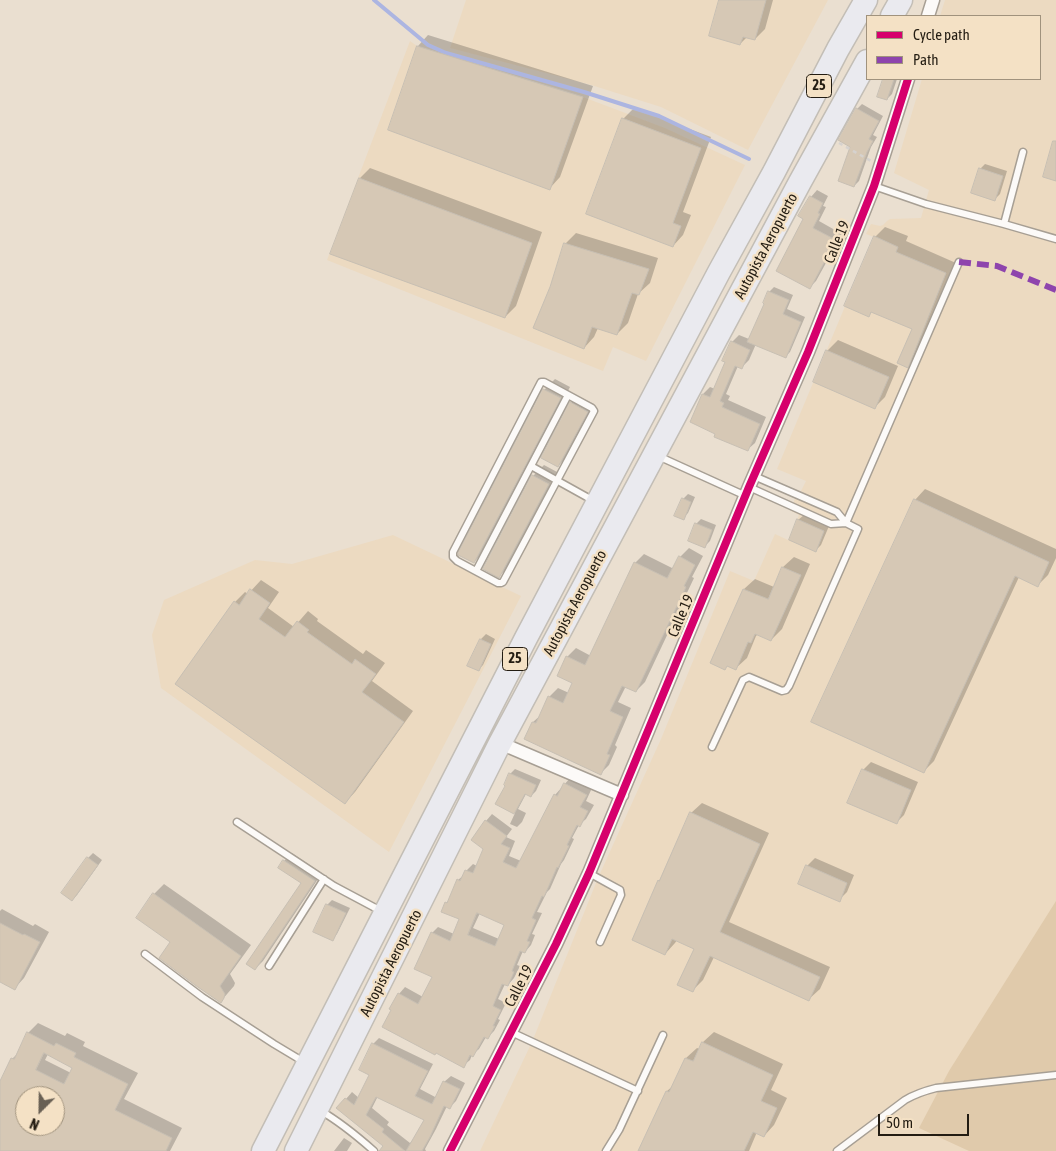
<!DOCTYPE html>
<html>
<head>
<meta charset="utf-8">
<style>
	body { margin:0 }
	#map { position:relative; width:1056px; height:1151px; overflow:hidden; background:#eadfd0; font-family:"Asap Condensed",sans-serif }
	canvas { display:block }
	.legend { position:absolute; left:866px; top:15px; width:175px; height:65px; box-sizing:border-box; background:#f4e1c5; border:1px solid #a0927d; margin:0; padding:6px 9px; list-style:none; font-size:15px; color:#231c12 }
	.legend li { display:flex; align-items:center; gap:10px; height:25px }
	.legend b { width:25px; border:1px solid #a0927d }
	.north { position:absolute; left:15px; top:1086px; width:50px; height:50px; box-sizing:border-box; background:#f4e1c5; border:1px solid #a0927d; border-radius:50%; rotate:203deg; font-size:14px; font-weight:700; line-height:20px; text-align:center; color:#231c12 }
	.north::after { content:''; display:block; margin:auto; width:18px; height:22px; background:#696054; clip-path:polygon(50% 0,100% 100%,50% 72%,0 100%) }
	.scale { position:absolute; left:878px; top:1114px; width:91px; height:22px; box-sizing:border-box; border:2px solid #231c12; border-top:0; padding-left:6px; font-size:15px; line-height:18px; white-space:nowrap; color:#231c12; -webkit-text-stroke:4px #f4e1c5; paint-order:stroke }
</style>
</head>
<body>
<div id="map">
<canvas width="1056" height="1151"></canvas>
<ul class="legend">
<li><b style="height:6px;background:#d6006c"></b>Cycle path</li>
<li><b style="height:6px;background:#8e44ad"></b>Path</li>
</ul>
<div class="north">N</div>
<div class="scale">50 m</div>
</div>
<script>
const ctx = document.querySelector('canvas').getContext('2d');
ctx.lineJoin = 'round';
function fillPath(path, color) { ctx.fillStyle = color; ctx.fill(path, 'evenodd'); }
function trace(path, color, width, dash) { ctx.strokeStyle = color; ctx.lineWidth = width; ctx.lineCap = dash ? 'butt' : 'round'; ctx.setLineDash(dash || []); ctx.stroke(path); }
function drawText(font, color, halo, rows, align = 'center') {
  ctx.font = font + ' "Asap Condensed",sans-serif'; ctx.lineWidth = 5; ctx.setLineDash([]); ctx.textBaseline = 'middle'; ctx.strokeStyle = halo; ctx.fillStyle = color; for (const [text, x, y, turn = 0] of rows) {
    ctx.save(); ctx.translate(x, y); ctx.rotate((+turn || 0) * Math.PI / 180); ctx.textAlign = isNaN(turn) ? turn : align; if (halo) ctx.strokeText(text, 0, 0); ctx.fillText(text, 0, 0); ctx.restore();
  }
}
const built = new Path2D(`
	M466,0H828L748,150L661,107L588,84L450,48Z
	M945,0H1056V1151H480L532,1042L598,878L661,739L730,571L754,581L775,534L788,540L799,515L791,511L795,498L801,499L804,493L801,491L806,481L777,469L874,237L866,234L871,224L880,226L883,225L887,221L890,219L921,218L929,190L894,173L922,79H1040V16H940Z
	M410,41L417,46L583,97L665,128L745,165L646,361L613,347L603,371L327,260Z
	M393,535L521,596L389,852L161,688L152,635L164,600L255,560L292,564Z`);
const green = new Path2D(`
	M1056,901V1151H969L919,1128L949,1071Z`);
const shadow = new Path2D(`
	M720,0H773L765,29L755,39L747,37L740,44Z
	M428,35L593,86L560,177L550,188L389,129L418,46Z
	M884,79H899H897L892,94L887,99L878,96Z
	M862,104L883,116L873,135L877,137L871,147L859,181L854,186L852,146L857,109Z
	M634,108L711,137L683,212L691,215L683,235L673,246L623,119Z
	M985,164L1007,171L1000,194L995,199L980,169Z
	M370,168L542,232L516,306L505,317L360,178Z
	M817,190L828,196L823,206L826,207L819,221L842,234L816,281L810,287L805,218L811,197Z
	M885,227L908,236L906,241L956,263L918,356L907,366L913,329L872,311L869,315L875,237Z
	M576,233L658,258L650,283L638,294L628,323L617,334L598,328L594,337L584,348L551,287L565,244Z
	M774,287L793,295L787,309L805,317L790,352L785,357L756,344L749,360L742,367L738,366L726,394L730,396L728,400L766,417L755,443L747,450L717,433L691,422L703,394L710,387L715,389L727,361L732,342L739,335L749,339L765,303L769,292Z
	M838,340L898,366L885,397L875,407L827,351Z
	M555,379L570,387L485,551L474,562L544,390Z
	M578,396L594,404L565,459L558,466L542,458L571,403Z
	M544,465L559,473L510,566L499,576L533,476Z
	M925,489L1056,549V558L1048,575L1038,585L1019,577L934,761L923,772L915,500Z
	M688,494L695,497L688,513L683,518V499Z
	M804,515L829,526L821,545L816,550L798,520Z
	M701,519L716,525L710,541L705,546L696,524Z
	M689,548L703,556L692,577L694,578L645,682L636,691L626,686L618,702L631,708L615,745L617,747L609,765L600,774L533,722L541,715L549,697L558,688L569,693L574,683L567,657L576,648L591,656L635,563L644,554L674,569L680,557Z
	M794,557L810,564L782,629L771,640L758,634L756,636L747,658L736,668L728,665L712,662L744,589L755,579L774,587L783,567Z
	M261,580L279,592L268,608L294,627L308,611L318,619L317,621L363,654L366,650L385,663L372,681L413,711L355,792L345,803L235,602L245,592L248,594Z
	M486,634L495,639L483,665L478,670L469,665L481,639Z
	M871,762L918,782L904,815L896,823L863,770Z
	M515,769L541,780L536,791L531,796L526,794L518,809L526,813L522,822L517,827L510,824L515,813L497,803L507,785L510,774Z
	M571,777L592,788L586,801L594,805L586,819L579,825L572,838L574,839L564,860L561,864L550,889L547,892L537,912L542,913L532,934L535,935L531,945L525,952L523,951L517,965L520,966L514,978L508,985L505,984L498,999L506,1003L498,1019L500,1020L494,1031L487,1038L486,1037L479,1049L472,1055L470,1060L463,1066L393,1009L399,994L405,987L423,997L434,976L432,933L438,927L454,934L461,919L446,903L449,900L458,880L465,874L466,871L473,864L477,866L485,848L486,821L492,814L512,829L506,837L515,841L509,856L521,861L555,795ZM480,913L505,924L499,939L473,928Z
	M702,803L769,833L729,922L830,967L820,989L809,999L714,957L703,980L693,990L695,949L677,940L675,943L665,954L634,940L659,881L662,877L691,813Z
	M93,853L102,860L77,895L72,900L88,858Z
	M292,853L322,873L263,961L255,969L302,883L280,867L284,861Z
	M815,858L854,875L847,892L839,900L807,866Z
	M164,884L251,945L230,974L235,983L234,986L221,1001L154,894Z
	M332,900L350,908L337,934L332,939L327,905Z
	M2,909L33,926L35,924L49,932L24,978L15,988L0,980V911Z
	M38,1023L65,1036L67,1033L85,1042L83,1046L138,1073L124,1099L182,1128L170,1151H0V1084L12,1059L18,1053L28,1033ZM48,1054L74,1067L71,1073L45,1060ZM25,1096H55V1126H25Z
	M714,1032L783,1064L771,1090L787,1098L774,1125L764,1136L757,1132L749,1151H640L667,1091L674,1085L686,1058L697,1048L700,1049L703,1042Z
	M379,1038L433,1064L420,1089L437,1098L444,1082L451,1076L465,1083L456,1101L450,1107L447,1106L436,1129L425,1149L426,1151H386L384,1146L346,1099L352,1092L359,1098L370,1074L373,1044ZM378,1096L426,1119L414,1139L410,1143L387,1125L389,1122L372,1108Z
	M344,1138L352,1143L347,1151H334Z`);
const stream = new Path2D(`
	M374,0L428,45L446,53L584,92L659,116L749,159`);
const building = new Path2D(`
	M719,0H766L755,40L743,37L740,45L709,36Z
	M417,46L583,97L550,190L388,130Z
	M883,79H894L887,100L877,97Z
	M856,108L879,121L869,139L873,141L867,152L854,187L838,181L850,147L838,140Z
	M622,118L701,148L673,223L681,226L673,247L586,214Z
	M1053,141H1056V181L1043,177Z
	M979,168L1003,176L995,201L971,193Z
	M359,178L532,243L505,318L330,254Z
	M810,196L823,203L818,213L820,214L813,228L836,240L810,289L776,271L803,219L798,216Z
	M874,236L898,247L896,252L946,273L908,368L897,363L912,329L871,312L869,317L844,306Z
	M564,243L649,269L639,295L632,293L617,335L592,327L584,349L533,328L550,287Z
	M768,291L789,300L783,314L801,322L786,358L747,342L764,304L763,303Z
	M731,341L750,350L742,369L735,366L720,401L724,403L722,407L760,424L748,451L714,437L715,434L690,422L702,394L710,397L725,362L722,361Z
	M826,350L889,377L875,409L813,382Z
	M543,389L561,398L474,563L458,555V553Z
	M570,402L588,412L558,467L541,458Z
	M532,475L549,484L499,578L483,569Z
	M682,498L691,502L684,520L674,516Z
	M914,499L1049,562L1038,587L1015,576L924,773L811,722Z
	M797,519L824,531L816,552L789,540Z
	M695,523L712,530L705,548L688,541Z
	M679,556L695,565L684,586L686,587L636,692L622,686L610,711L623,717L607,754L610,755L601,775L524,739L532,722L536,723L548,696L563,703L572,683L557,676L566,656L585,665L634,562L667,578Z
	M782,567L801,575L771,641L755,634L751,643L748,642L736,670L727,666L725,670L710,663L743,589L768,599Z
	M250,589L270,603L259,619L285,637L297,621L309,630L307,632L352,664L355,659L376,674L362,692L404,722L345,804L175,684L234,601L239,605Z
	M480,639L491,644L479,671L467,666Z
	M862,769L911,790L897,824L847,803Z
	M509,773L536,785L531,797L525,794L514,814L495,804L505,786L504,785Z
	M564,783L587,795L580,807L588,811L580,827L577,825L567,845L569,846L558,868L557,867L544,897L542,896L532,918L536,920L527,941L530,942L525,953L520,951L512,971L514,972L508,986L502,984L493,1006L501,1010L493,1026H495L488,1039L484,1037L473,1057L470,1055L464,1068L436,1053L435,1055L382,1027L391,1010L389,1009L398,993L418,1004L432,977L414,969L431,932L450,941L459,919L441,912L445,902L447,903L457,879L460,881L465,870L473,873L483,849L471,840L485,820L507,836L501,844L510,848L503,862L516,868L554,794L557,796ZM477,913L504,925L495,946L468,935Z
	M690,812L760,844L720,932L820,977L809,1001L710,956L693,992L677,985L694,949L672,939L665,955L632,940L658,880L659,881Z
	M87,857L98,865L72,901L61,893Z
	M283,860L315,881L255,970L246,964L301,883L278,868Z
	M806,865L847,883L840,902L798,884Z
	M153,893L241,956L220,986L225,994L224,998L221,1003L195,985L159,958L170,942L136,918Z
	M326,904L346,913L333,941L313,932Z
	M0,923L23,935L24,934L40,942L15,990L0,982Z
	M27,1032L54,1046L56,1043L76,1053L74,1057L128,1084L115,1110L172,1138L166,1151H0V1081L11,1058L14,1059ZM44,1053L72,1068L64,1084L36,1070ZM25,1096H55V1126H25Z
	M702,1042L773,1075L761,1101L777,1108L764,1137L753,1132L744,1151H638L666,1091L669,1092L685,1058L693,1061Z
	M372,1043L428,1071L415,1096L432,1104L443,1081L460,1089L450,1109L444,1106L430,1137L422,1151H406L424,1120L376,1097L366,1115L384,1129L382,1132L405,1151H379L383,1146L336,1108L345,1098L354,1105L369,1075L359,1070Z`);
const path = new Path2D(`
	M839,143L871,161`);
const lane = new Path2D(`
	M874,186L926,204L1004,224L1056,239
	M1004,224L1023,152
	M541,382H544L592,408L594,411L503,582L501,583H498L457,561L453,557V552Z
	M658,456L746,496
	M531,466L594,501
	M749,487L831,524L846,523L837,512L754,476
	M476,571L568,395
	M712,747L743,680L749,677L782,691L786,690L789,686L858,529L846,523L959,262
	M237,822L334,886L381,911
	M589,873L598,878L620,890L621,895L600,942
	M145,954L202,997L274,1044L304,1062
	M269,966L324,879
	M511,1032L638,1091
	M321,1111C340,1122 357,1136 374,1151
	M606,1151L619,1130L663,1035
	M837,1151L905,1100C915,1094 924,1091 936,1088L1056,1075`);
const street = new Path2D(`
	M928,16L933,0
	M500,743L622,795
	M450,1151L556,944L589,873L749,487L808,352L874,186L908,79`);
const highway = new Path2D(`
	M892,16L901,0
	M263,1151L526,638L719,272L774,172L838,49L866,0
	M296,1151L499,745L800,182L867,61`);
const quiet = new Path2D(`
	M959,262L997,266L1056,290`);
const cycleway = new Path2D(`
	M450,1151L556,944L589,873L749,487L808,352L874,186L908,79`);
const shields = [
	[819,86,25],
	[515,659,25]
];
const shieldNames = [
	["25",819,86],
	["25",515,659]
];
const streetNames = [
	["Calle 19",837,242,-68],
	["Autopista Aeropuerto",766,246,-62],
	["Autopista Aeropuerto",575,603,-62],
	["Calle 19",681,616,-67],
	["Autopista Aeropuerto",391,963,-63],
	["Calle 19",519,986,-63]
];
fillPath(built, '#ecdac1');
fillPath(green, '#e0caab');
fillPath(shadow, '#0003');
trace(stream, '#acb5e1', 4);
fillPath(building, '#d6c8b5');
trace(building, '#c7bfb3', 1);
trace(lane, '#a79f94', 9);
trace(street, '#a79f94', 15);
trace(highway, '#c3beb6', 25);
trace(path, '#d6d2ce', 2.5, [4, 4]);
trace(lane, '#fcfaf8', 6);
trace(street, '#fcfaf8', 12);
trace(highway, '#eaeaef', 22);
trace(quiet, '#8e44ad', 6, [12, 6]);
trace(cycleway, '#d6006c', 8);
for (const [x, y, w] of shields) { const box = new Path2D(); box.roundRect(x - w / 2, y - 11.5, w, 23, 4); ctx.fillStyle = '#f4e1c5'; ctx.fill(box); trace(box, '#231c12', 1); }
drawText('bold 14px', '#231c12', null, shieldNames);
drawText('15px', '#231c12', '#f4e1c5', streetNames);
</script>
</body>
</html>
